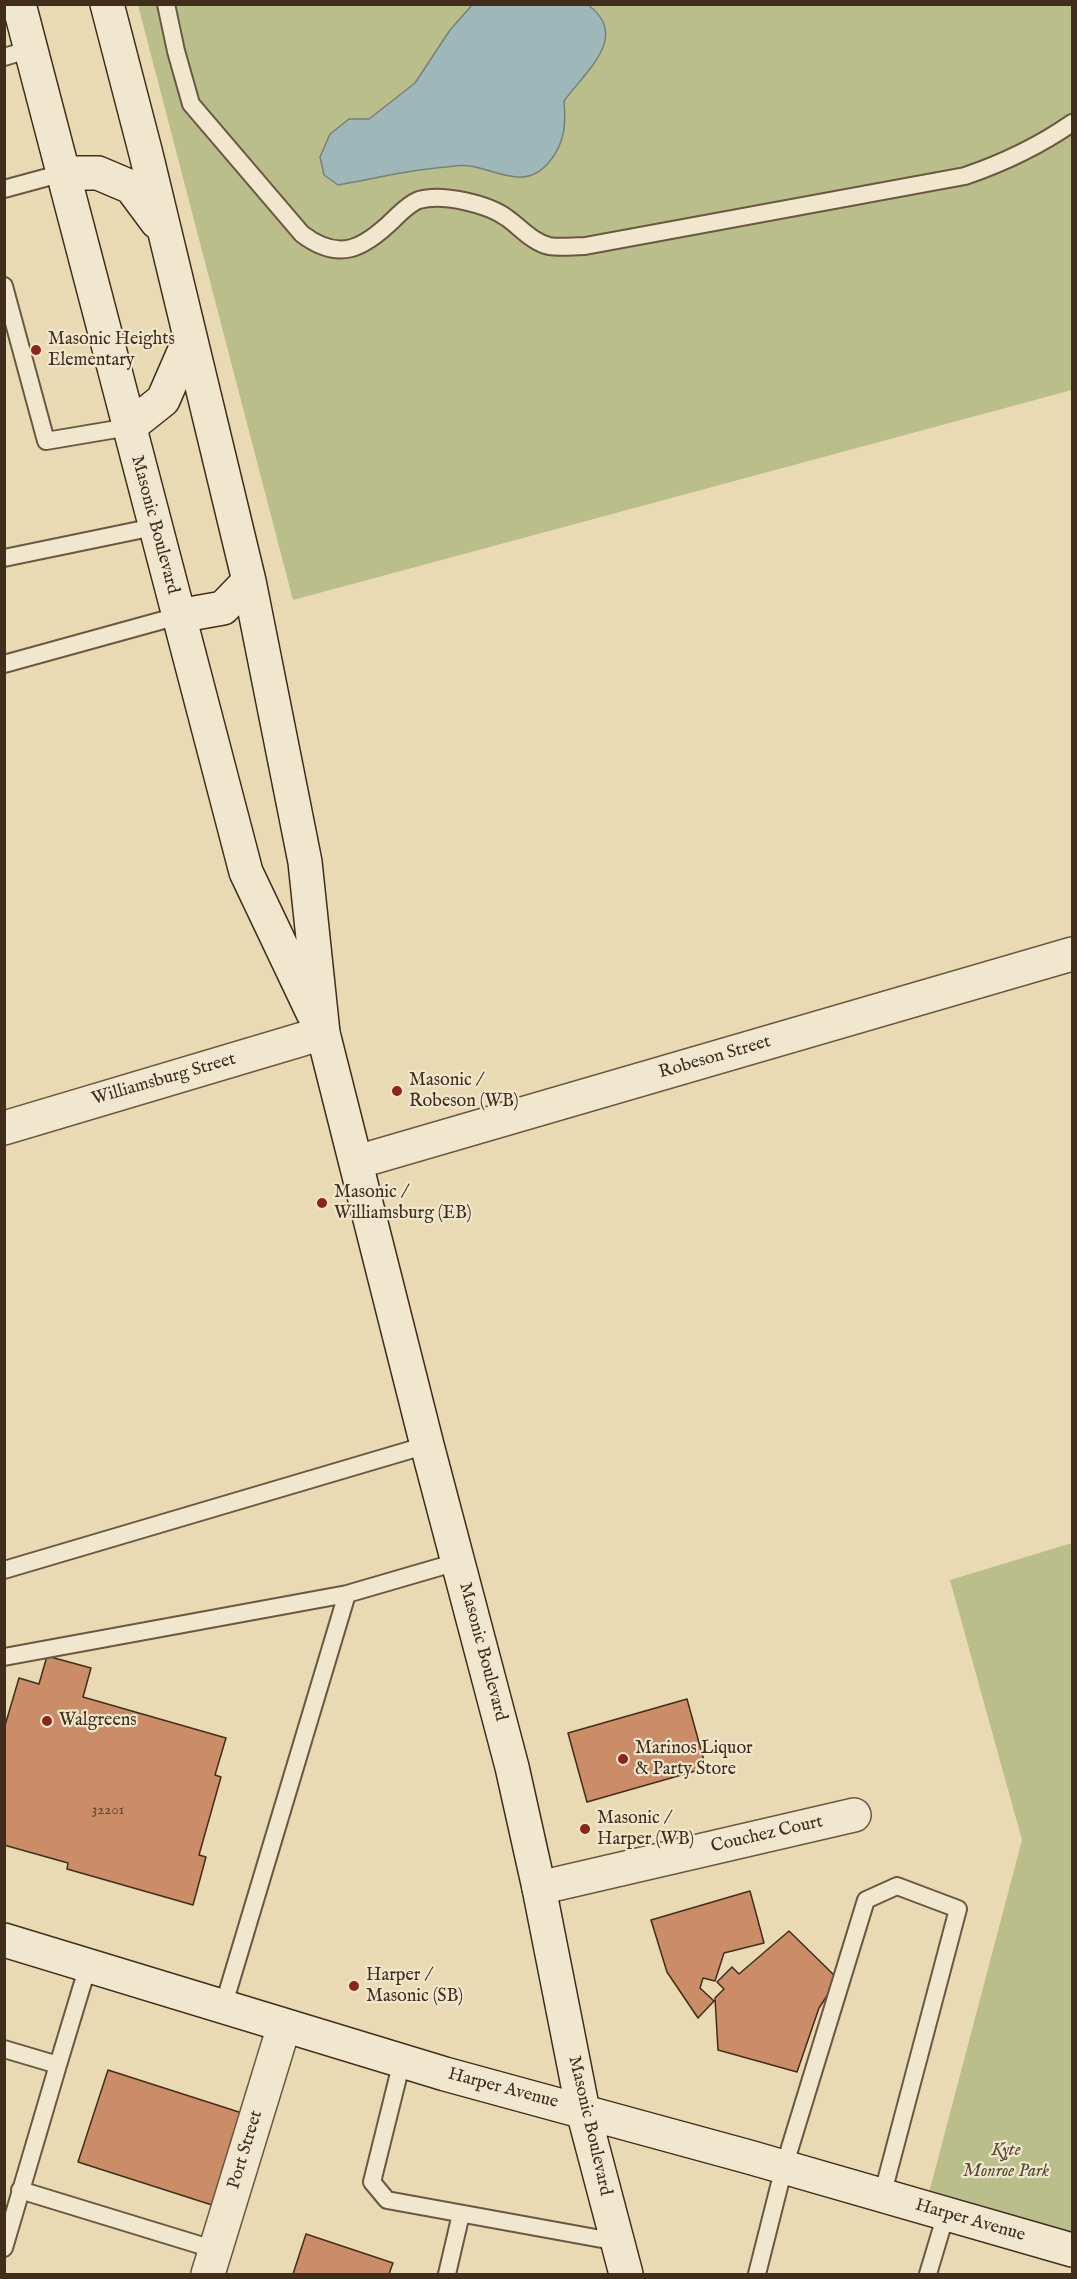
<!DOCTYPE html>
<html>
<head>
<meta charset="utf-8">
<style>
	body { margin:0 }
	#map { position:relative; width:1077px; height:2279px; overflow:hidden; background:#e9dab3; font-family:"IM FELL English",serif }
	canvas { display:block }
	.frame { position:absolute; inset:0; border:6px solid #412d1b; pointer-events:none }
</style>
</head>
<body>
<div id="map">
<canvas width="1077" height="2279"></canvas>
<div class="frame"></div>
</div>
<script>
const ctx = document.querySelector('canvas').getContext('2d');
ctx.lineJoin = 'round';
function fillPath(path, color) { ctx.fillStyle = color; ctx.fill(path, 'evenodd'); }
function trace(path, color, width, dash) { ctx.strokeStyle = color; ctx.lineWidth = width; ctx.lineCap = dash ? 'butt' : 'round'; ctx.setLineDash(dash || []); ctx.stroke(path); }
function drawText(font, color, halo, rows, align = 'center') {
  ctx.font = font + ' "IM FELL English",serif'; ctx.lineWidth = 4.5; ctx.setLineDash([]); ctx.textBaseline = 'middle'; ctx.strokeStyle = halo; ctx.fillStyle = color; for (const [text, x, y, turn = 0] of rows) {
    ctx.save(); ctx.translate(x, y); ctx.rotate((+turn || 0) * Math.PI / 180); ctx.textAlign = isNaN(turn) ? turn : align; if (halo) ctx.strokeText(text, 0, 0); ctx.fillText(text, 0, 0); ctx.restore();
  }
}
const green = new Path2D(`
	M138,5H1072V390L293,600Z
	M1072,1543V2251L925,2208L1022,1840L950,1580Z`);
const water = new Path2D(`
	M472,5H588C631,36 585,72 564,101C566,124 565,142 550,161C526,191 500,171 470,166C463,165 454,166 447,167C411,169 374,179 338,185L324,175L320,157L330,134L349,119H369L415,83L450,30Z`);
const building = new Path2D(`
	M47,1656L91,1668L83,1697L226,1738L215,1775L221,1777L199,1855L206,1857L193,1905L67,1869L68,1863L4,1845V1729L19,1678L39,1684Z
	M687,1699L706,1768L587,1802L568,1733Z
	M750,1891L764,1943L724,1953L715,1981L703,1978L700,1988L714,2001L698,2018L667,1972L651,1920Z
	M789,1931L838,1979L819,2008L797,2072L718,2050L715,1998L724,1989L717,1982L732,1967L739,1974Z
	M108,2070L242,2113L212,2205L78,2162Z
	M306,2234L393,2263L389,2274H293Z`);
const lane = new Path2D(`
	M166,4L176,51L191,104L302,234C339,262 363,249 393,220C400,213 410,203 419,200C442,193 488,204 507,218C520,227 532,242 549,246C560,248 574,246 585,246L965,176C1003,163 1039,146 1072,123
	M4,57L31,49
	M4,189L63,173
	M4,286L46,441L129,427
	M4,558L154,527
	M4,664L178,616
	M4,1570L427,1445
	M4,1657L347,1594
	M223,2007L347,1594L457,1562
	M4,2049L58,2065L88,1966
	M402,2061L372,2182L387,2200L618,2242
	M20,2190L216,2250
	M4,2248L58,2065
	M447,2274L461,2214
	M757,2274L784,2167L866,1900L897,1886L958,1909L882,2196
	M928,2274L946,2214`);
const street = new Path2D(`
	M4,1128L323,1033
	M357,1162L1072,954
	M539,1888L854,1815
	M208,2274L284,2026`);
const secondary = new Path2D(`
	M19,4L246,872L313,1013
	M107,4L146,154L249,581L305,862L323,1033L427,1445L512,1767L539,1888L583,2111L626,2274
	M63,173H98L131,187L157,222
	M129,427L163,400L190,338
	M178,616L223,608L249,581
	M4,1940L445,2074L749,2157L1072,2250`);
const markers = [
	[36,350,6,"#8f2418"],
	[397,1091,6,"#8f2418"],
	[322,1203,6,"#8f2418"],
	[47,1721,6,"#8f2418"],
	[623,1759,6,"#8f2418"],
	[585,1829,6,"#8f2418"],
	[354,1986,6,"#8f2418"]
];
const numberNames = [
	["32201",108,1811]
];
const poiNames = [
	["Masonic Heights",48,340],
	["Elementary",48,361],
	["Masonic /",409,1081],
	["Robeson (WB)",409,1102],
	["Masonic /",334,1193],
	["Williamsburg (EB)",334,1214],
	["Walgreens",59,1721],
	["Marinos Liquor",635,1749],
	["& Party Store",635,1770],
	["Masonic /",597,1819],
	["Harper (WB)",597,1840],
	["Harper /",366,1976],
	["Masonic (SB)",366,1997]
];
const streetNames = [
	["Masonic Boulevard",154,525,75],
	["Robeson Street",715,1058,-16],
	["Williamsburg Street",164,1080,-16],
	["Masonic Boulevard",482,1652,75],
	["Couchez Court",767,1835,-13],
	["Harper Avenue",503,2089,15],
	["Masonic Boulevard",589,2126,77],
	["Port Street",246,2150,-73],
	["Harper Avenue",970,2221,16]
];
const parkNames = [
	["Kyte",1006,2151],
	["Monroe Park",1006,2172]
];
fillPath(green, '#babe8a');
fillPath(water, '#9eb7b9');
trace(water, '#79807a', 1.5);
fillPath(building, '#cb8c68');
trace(building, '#412d1b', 1.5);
trace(lane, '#6b5841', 20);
trace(street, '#6b5841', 36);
trace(secondary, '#412d1b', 36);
trace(lane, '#f1e7ce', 16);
trace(street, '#f1e7ce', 33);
trace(secondary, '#f1e7ce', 33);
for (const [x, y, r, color] of markers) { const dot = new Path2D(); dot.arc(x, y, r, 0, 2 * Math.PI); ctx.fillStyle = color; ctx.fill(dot); trace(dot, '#f1e7ce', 2); }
drawText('15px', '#64452e', null, numberNames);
drawText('18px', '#412d1b', '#f1e7ce', poiNames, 'left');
drawText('18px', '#412d1b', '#f1e7ce', streetNames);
drawText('italic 18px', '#594a31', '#f1e7ce', parkNames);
</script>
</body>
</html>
